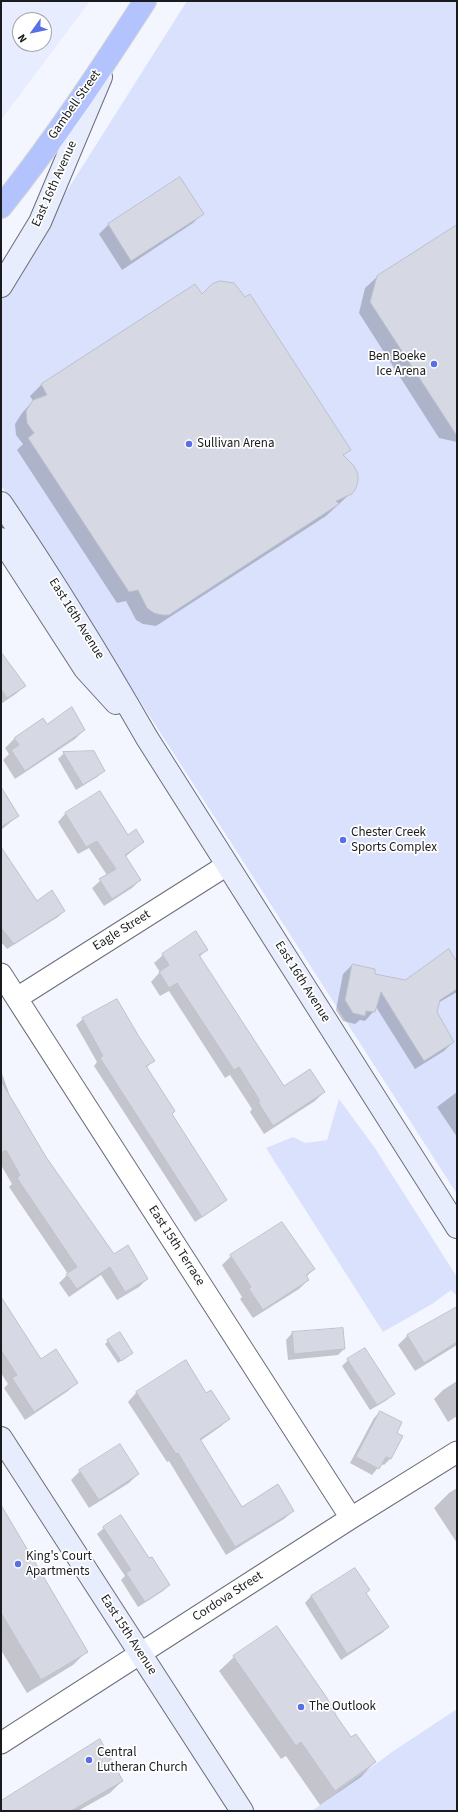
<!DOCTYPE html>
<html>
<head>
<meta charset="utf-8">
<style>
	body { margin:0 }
	#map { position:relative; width:458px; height:1812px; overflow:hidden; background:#f4f6ff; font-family:"Source Sans 3",sans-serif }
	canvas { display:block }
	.frame { position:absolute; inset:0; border:2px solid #191b1e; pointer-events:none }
	.north { position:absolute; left:12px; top:12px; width:40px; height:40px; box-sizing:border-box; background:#fff; border:1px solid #a3a4a5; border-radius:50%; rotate:237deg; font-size:11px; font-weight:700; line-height:16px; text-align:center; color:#191b1e }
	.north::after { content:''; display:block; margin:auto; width:14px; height:18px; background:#5a6ee5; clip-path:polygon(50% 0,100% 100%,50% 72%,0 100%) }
</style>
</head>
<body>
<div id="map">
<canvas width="458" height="1812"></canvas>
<div class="frame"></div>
<div class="north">N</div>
</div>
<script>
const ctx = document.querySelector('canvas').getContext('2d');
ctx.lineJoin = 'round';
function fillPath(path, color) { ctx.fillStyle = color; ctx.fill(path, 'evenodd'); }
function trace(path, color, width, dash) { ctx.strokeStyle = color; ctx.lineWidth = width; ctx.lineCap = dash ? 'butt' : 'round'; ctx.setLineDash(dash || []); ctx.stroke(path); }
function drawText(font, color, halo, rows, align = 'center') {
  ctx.font = font + ' "Source Sans 3",sans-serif'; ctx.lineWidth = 3.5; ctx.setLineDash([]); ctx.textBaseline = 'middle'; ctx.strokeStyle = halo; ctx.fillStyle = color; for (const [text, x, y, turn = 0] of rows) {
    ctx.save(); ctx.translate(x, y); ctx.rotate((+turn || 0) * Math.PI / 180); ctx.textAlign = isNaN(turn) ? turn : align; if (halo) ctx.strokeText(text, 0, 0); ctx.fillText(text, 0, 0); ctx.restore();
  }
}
const built = new Path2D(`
	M1,1H90L1,120ZM20,20H44V44H20Z`);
const green = new Path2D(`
	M187,1H457V1194L1,485V295Z
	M339,1099L375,1148L457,1277V1296L451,1290L432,1304L383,1332L266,1148L293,1137L305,1143L327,1140Z
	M457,1709V1811H312L392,1752Z`);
const shadow = new Path2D(`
	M180,178L202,214L193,223L122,270L99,234L108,225Z
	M457,226V442L439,438L359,313L365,288L377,277Z
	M220,282H228L237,288L349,450L343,456L351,493L326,516L156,626L143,624L136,620L126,601L117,603L17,450L23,444L16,435L15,424L22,413L33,401L30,396L41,385L195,285L202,296Z
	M1,653L24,686L17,693L1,704Z
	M43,720L47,725L84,730L75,739L15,779L3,760L9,754L5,748L14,739Z
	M93,752L103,771L97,777L76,790L58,759L64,753Z
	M1,791L18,816L1,830Z
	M100,793L127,836L143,842L125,857L140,880L132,888L104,906L92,888L107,875L89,848L78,854L58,822L65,814Z
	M1,866L37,902L64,911L58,917L7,949L1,942Z
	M207,950L199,957L283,1087L324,1092L315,1101L264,1134L250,1112L252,1109L230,1075L225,1078L169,991L160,996L151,982L160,972L154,963L163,955Z
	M457,964V992L438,1003L436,1012L453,1042L444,1051L415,1069L376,1007L374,1011L365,1021L360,1020L355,1024L343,1021L336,1010L343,974L352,965L374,974L405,981Z
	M83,1019L154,1060L146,1068L171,1114L226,1200L219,1206L195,1222L94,1066L97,1062L76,1025Z
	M1,1071L9,1093L1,1101Z
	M457,1092V1137L437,1107Z
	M1,1119L45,1158L113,1255L147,1279L139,1287L117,1300L101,1275L69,1297L59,1283L68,1274L9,1187L12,1184L1,1165Z
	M231,1256L314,1269L306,1277L308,1280L299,1289L253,1318L240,1299L242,1297L222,1265Z
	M1,1304L41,1361L76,1383L68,1391L25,1420L4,1388L8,1384L1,1373Z
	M457,1308V1345L415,1371L398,1345L407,1336Z
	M292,1333L344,1349L338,1355L288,1360L286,1340Z
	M108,1341L132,1353L118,1363L105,1344Z
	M348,1360L393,1393L387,1400L370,1410L342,1366Z
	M185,1361L206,1394L229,1419L220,1427L200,1441L241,1508L293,1511L284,1519L226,1555L169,1461L167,1462L128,1402L136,1393Z
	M457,1381V1416L448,1422L434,1399L443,1390Z
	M380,1412L395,1433L402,1437L390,1459L384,1465L381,1464L372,1475L350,1463L374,1418Z
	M80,1471L138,1474L129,1483L89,1508L71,1480Z
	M457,1488V1543L434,1508L449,1493Z
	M1,1515L87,1651L73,1665L27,1693L1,1650Z
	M104,1528L149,1560L169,1585L163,1591L138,1607L121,1580L125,1576L97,1534Z
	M355,1569L365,1594L388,1627L382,1633L341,1660L305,1603L311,1596Z
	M234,1657L336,1718L351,1738L375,1762L361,1777L320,1805L286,1756L281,1759L219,1671Z
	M122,1781L110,1793L78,1811H1V1802Z`);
const building = new Path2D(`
	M180,177L204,214L131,261L108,224Z
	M457,225V436L370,302L377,276Z
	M220,281L234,283L245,297L250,294L351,450L343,455L354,466L358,474V481L356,488L352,494L336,501L339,504L169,615H162L154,613L147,608L138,590L129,592L28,438L34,433L27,423L26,411L33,400L47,395L41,384L195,284L202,294L212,284Z
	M1,652L26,686L7,698L1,689Z
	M72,707L85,730L25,771L11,750L19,745L14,738L43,718L47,724Z
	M94,751L105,771L83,785L63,752Z
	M1,787L19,816L1,827Z
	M100,791L128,835L136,829L144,842L125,855L141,880L112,899L99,879L116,869L97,841L86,847L65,813Z
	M1,847L37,901L52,890L65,911L14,944L1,928Z
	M196,931L208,950L199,955L284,1086L310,1069L325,1092L273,1126L258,1102L260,1101L239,1067L234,1070L177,983L169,988L159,972L169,965L162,954Z
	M449,949L457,962V989L440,1000L437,1012L454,1042L424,1061L381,992L375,1012L366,1011L365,1016L353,1013L345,1000L352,964L375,969V974L405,980Z
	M117,999L138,1035L155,1061L146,1066L175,1111L172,1114L227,1200L202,1217L100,1058L103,1056L82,1018Z
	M1,1081L46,1157L114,1254L128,1245L148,1279L125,1292L110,1267L77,1289L66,1274L77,1267L17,1178L20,1175L6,1150L1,1153Z
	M282,1222L315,1269L306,1275L309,1280L263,1310L249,1289L251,1287L230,1255Z
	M1,1297L41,1359L56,1349L78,1383L34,1412L12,1378L17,1375L1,1350Z
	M457,1307V1342L424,1363L407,1335Z
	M343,1328L345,1349L294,1354L292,1332Z
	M120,1332L133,1353L121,1361L107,1340Z
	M365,1348L395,1394L377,1405L347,1359Z
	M186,1360L206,1393L211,1390L230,1419L200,1439L242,1507L278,1484L294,1511L235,1547L178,1453L176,1454L136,1392Z
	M380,1411L402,1422L397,1433L403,1436L391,1459L386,1457L379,1469L356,1457Z
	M120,1444L139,1474L99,1500L79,1470Z
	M1,1505L88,1652L41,1680L1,1613Z
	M121,1515L149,1558L152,1557L170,1585L145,1602L126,1573L131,1570L103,1527Z
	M355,1568L370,1590L366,1593L389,1627L347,1654L311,1596Z
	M277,1626L327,1698L337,1717L351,1737L356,1734L376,1762L335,1791L301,1742L296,1746L233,1656Z
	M100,1739L123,1781L71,1811H1V1801Z`);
const street = new Path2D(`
	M1,974L351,1518
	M17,998L227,865
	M1,1743L351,1518L457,1452`);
const secondary = new Path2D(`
	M1,286L40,222L101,77
	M1,503C53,580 101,658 147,738L457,1227
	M1,539L85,669L116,703
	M1,1438L242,1811`);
const highway = new Path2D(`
	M1,207C53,142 100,71 145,1`);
const markers = [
	[434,364,4,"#5a6ee5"],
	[189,444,4,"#5a6ee5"],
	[343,840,4,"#5a6ee5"],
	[18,1564,4,"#5a6ee5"],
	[301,1707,4,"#5a6ee5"],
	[89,1760,4,"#5a6ee5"]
];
const streetNames = [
	["Gambell Street",75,105,-55],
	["East 16th Avenue",55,184,-66],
	["East 16th Avenue",76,619,58],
	["Eagle Street",122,931,-32],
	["East 16th Avenue",302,982,58],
	["East 15th Terrace",176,1246,57],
	["Cordova Street",228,1597,-33],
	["East 15th Avenue",128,1635,57]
];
const poiNames = [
	["Ben Boeke",426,357,"right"],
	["Ice Arena",426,372,"right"],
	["Sullivan Arena",197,444],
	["Chester Creek",351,833],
	["Sports Complex",351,848],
	["King's Court",26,1557],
	["Apartments",26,1572],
	["The Outlook",309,1707],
	["Central",97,1753],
	["Lutheran Church",97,1768]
];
fillPath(built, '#e7ecfe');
fillPath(green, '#d9e1fd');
fillPath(shadow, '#0003');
fillPath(building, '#d6d9e3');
trace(building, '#bec1cc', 1);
trace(street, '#6b6d77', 23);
trace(secondary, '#6b6d77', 24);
trace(highway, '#d6d6d6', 24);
trace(street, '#fff', 21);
trace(secondary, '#e8edfe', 22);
trace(highway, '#b2c3fd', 22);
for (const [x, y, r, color] of markers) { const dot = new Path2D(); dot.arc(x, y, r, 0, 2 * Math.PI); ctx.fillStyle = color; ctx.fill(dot); trace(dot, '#fff', 1.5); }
drawText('13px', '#191b1e', '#fff', streetNames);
drawText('13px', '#191b1e', '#fff', poiNames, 'left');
</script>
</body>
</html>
